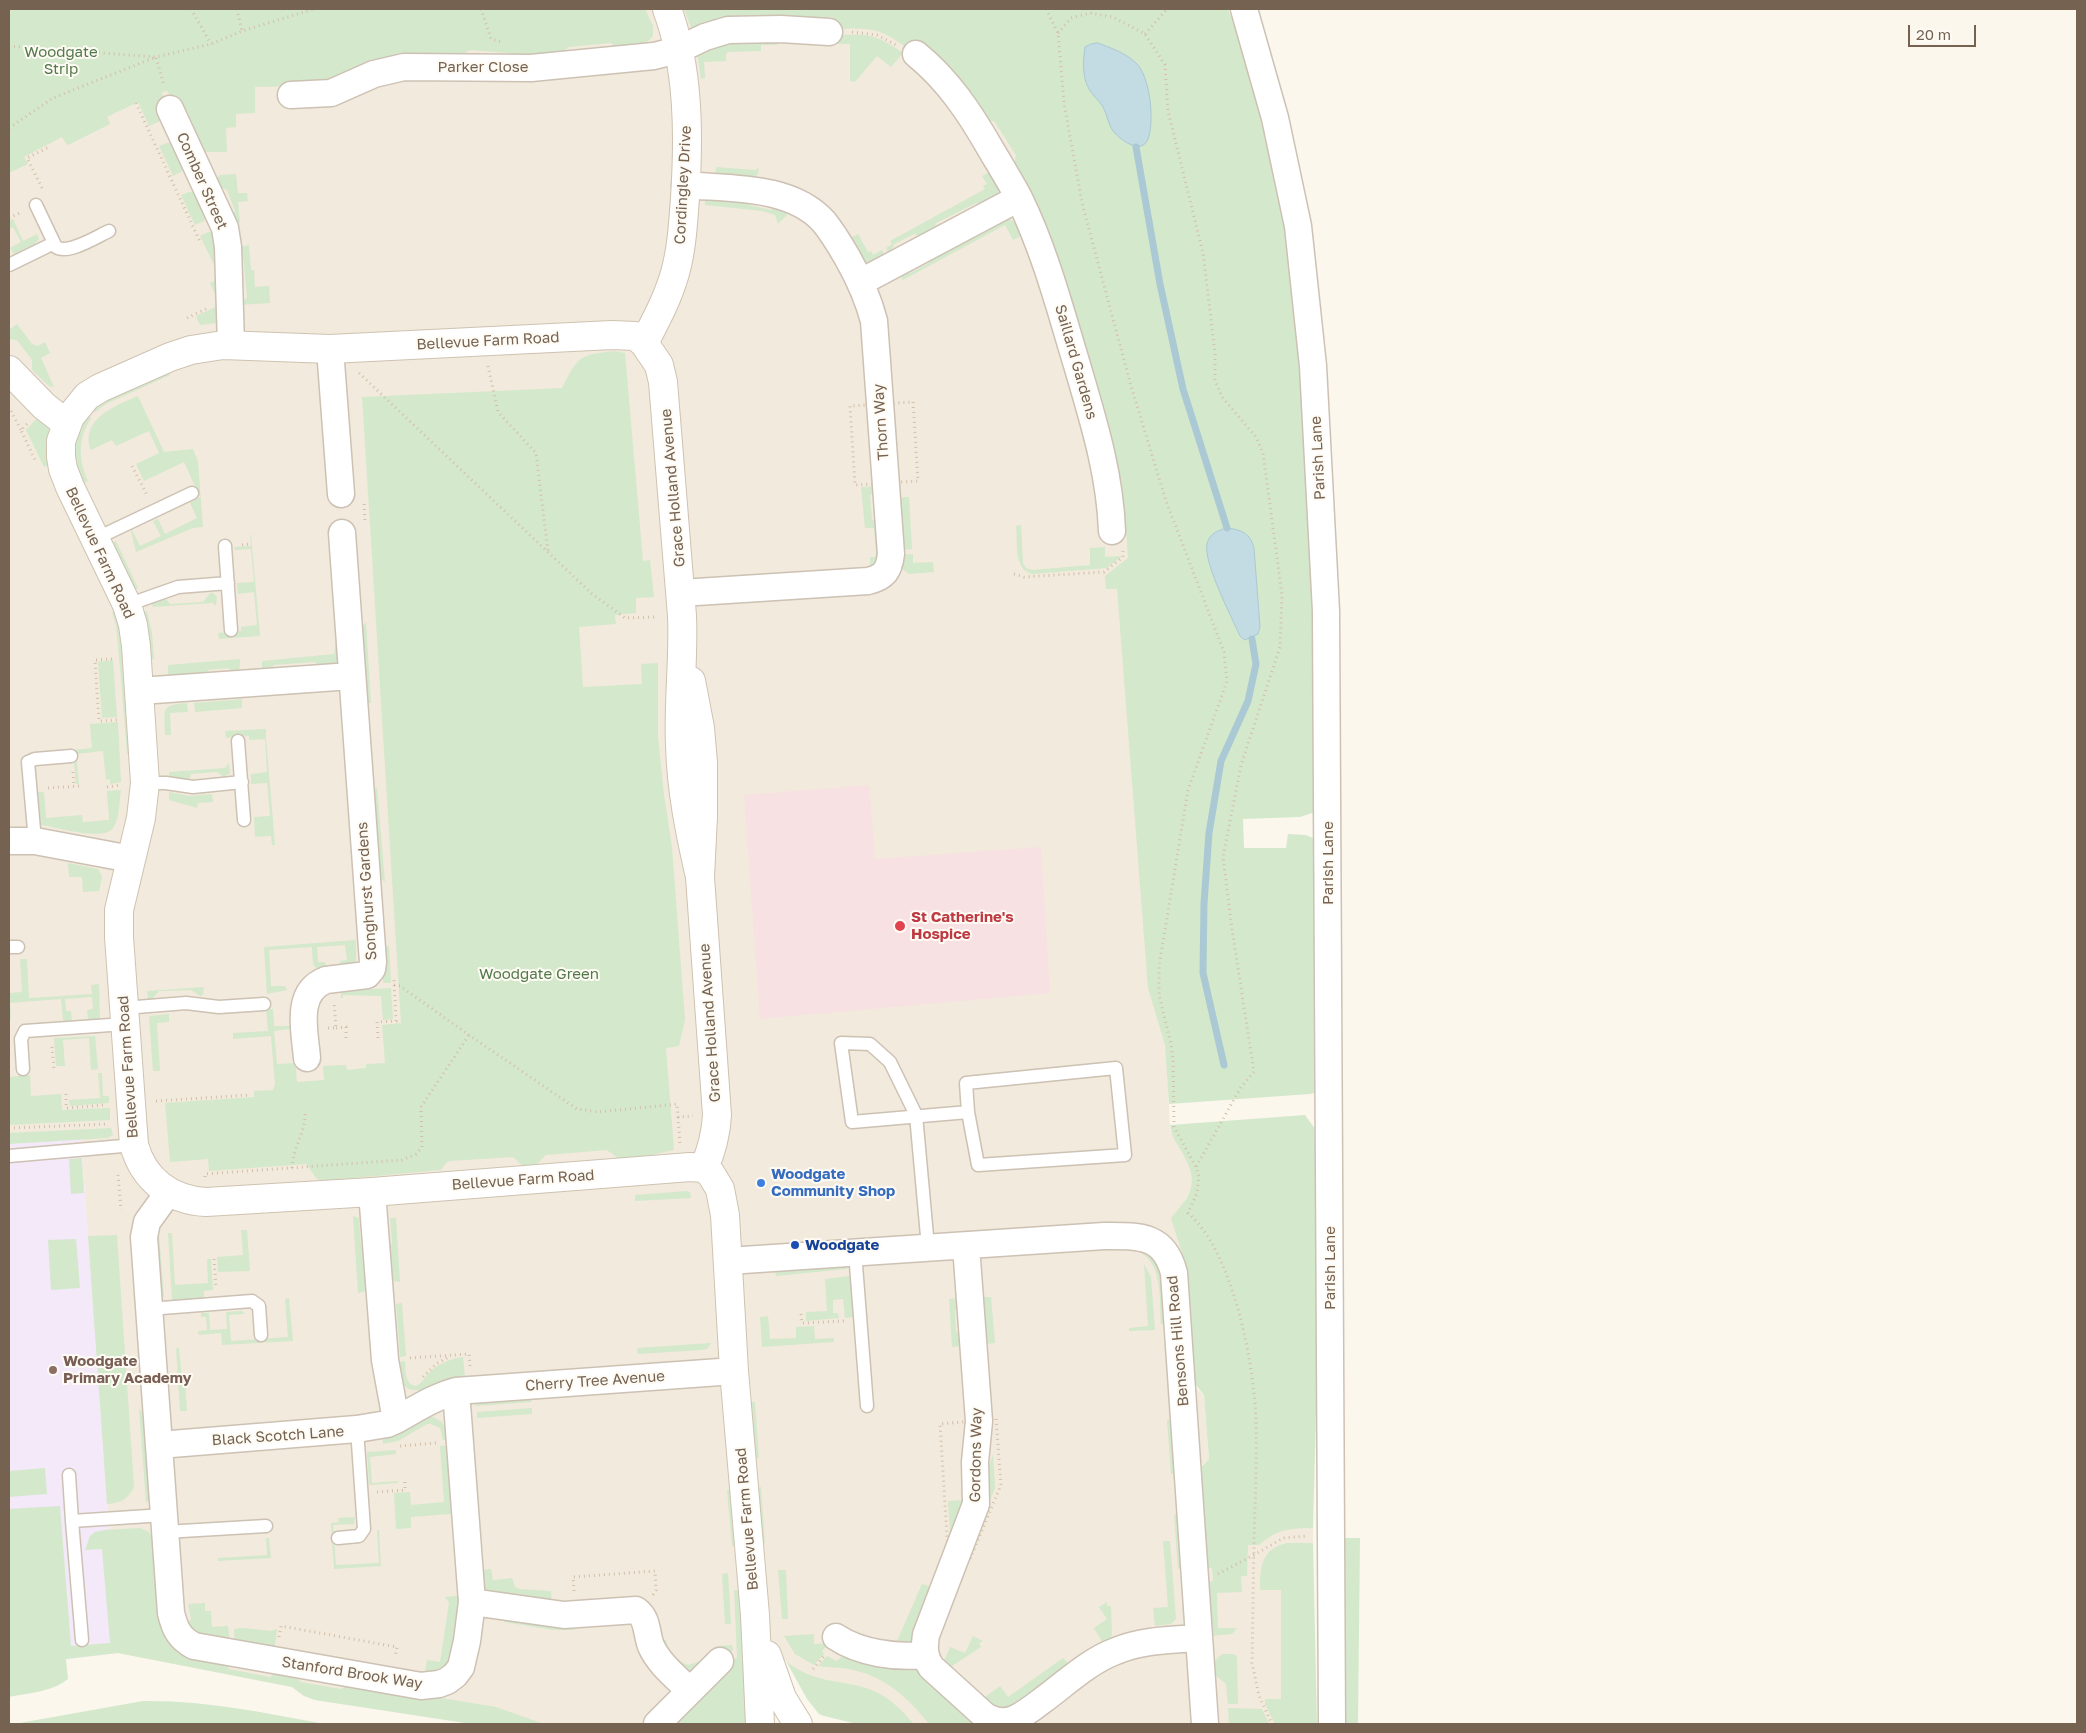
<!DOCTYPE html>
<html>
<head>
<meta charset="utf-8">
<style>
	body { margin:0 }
	#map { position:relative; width:2086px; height:1733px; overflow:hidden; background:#fbf7ed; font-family:"Golos Text",sans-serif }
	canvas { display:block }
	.frame { position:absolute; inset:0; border:10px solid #756251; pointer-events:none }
	.scale { position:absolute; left:1908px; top:25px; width:68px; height:22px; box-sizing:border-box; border:2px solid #756251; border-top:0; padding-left:6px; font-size:15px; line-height:18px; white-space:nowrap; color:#756251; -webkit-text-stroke:4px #fefbf4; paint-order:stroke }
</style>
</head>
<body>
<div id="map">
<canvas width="2086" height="1733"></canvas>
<div class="frame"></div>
<div class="scale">20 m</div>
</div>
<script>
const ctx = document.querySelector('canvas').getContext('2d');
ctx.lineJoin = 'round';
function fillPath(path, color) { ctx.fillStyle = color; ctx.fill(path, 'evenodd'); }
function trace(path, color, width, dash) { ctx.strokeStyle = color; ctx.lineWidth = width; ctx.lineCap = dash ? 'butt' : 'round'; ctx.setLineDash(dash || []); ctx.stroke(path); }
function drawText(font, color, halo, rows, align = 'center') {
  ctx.font = font + ' "Golos Text",sans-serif'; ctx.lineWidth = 4; ctx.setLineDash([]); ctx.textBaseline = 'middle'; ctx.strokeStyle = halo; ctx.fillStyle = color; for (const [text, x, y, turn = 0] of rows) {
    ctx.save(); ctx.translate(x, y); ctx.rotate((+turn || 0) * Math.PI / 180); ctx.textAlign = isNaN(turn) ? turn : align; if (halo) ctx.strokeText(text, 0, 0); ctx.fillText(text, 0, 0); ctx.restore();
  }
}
const residential = new Path2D(`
	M9,9H952L1052,163L1143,517L1170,1130L1189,1165L1193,1177L1192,1188L1184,1201L1196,1388L1204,1395L1209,1459L1202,1465L1256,1529L1313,1528L1315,1724H914L907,1716L871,1690L816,1678L804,1674L786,1661L737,1663L678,1724H472L315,1700L304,1696L292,1687L118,1653L81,1140L9,1144Z`);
const education = new Path2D(`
	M81,1139L118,1653L9,1666V1144Z`);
const medical = new Path2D(`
	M869,785L875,859L1041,847L1050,993L760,1019L744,795Z`);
const green = new Path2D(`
	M9,9H645L653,26V36L646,43L630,45L631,50H619L611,43L569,47L558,56L517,59L509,53L470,50L459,56L336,81L305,86L255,87V113L236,114V127L226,128L227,152H203L192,140L195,129L187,111C174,107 171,103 168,91L162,92L165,106L160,121L149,126L138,102L107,117L110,124L70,144L67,145L62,137L24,157L28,164L9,173Z
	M684,9H1228L1241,44L1271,155L1283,215L1299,333L1316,582L1315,812L1300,817L1243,819L1244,848H1286L1288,834L1306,835L1315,839L1323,1091L1310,1094L1169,1104L1165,1045L1148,988L1117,589H1106L1105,576L1128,558L1126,529L1120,528L1013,170L1016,155L994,121L983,120C958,96 911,43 880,32C866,27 848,29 834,29L833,17L734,19L693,33Z
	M833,35C869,35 872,32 903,53L891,67L877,56L855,82L850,81V44H834Z
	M777,37V45H761V51L728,52L726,54V61L704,62L705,78L701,79L697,51L710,45Z
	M167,143H175L184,165L181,172L173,176L159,146Z
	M716,167L755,170L759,168L758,174L750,181L715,179Z
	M993,170C1001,189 1003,193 984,205L976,203L936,223L934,232L924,237L914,234L894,244L890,255L886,248L892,244L890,241L985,189L983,186L987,184L982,176Z
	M236,174L238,193H247L248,201L238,202L240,223L229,219L235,211L227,190L216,186L215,181L220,175Z
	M189,192L197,193L207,214L204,221L195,225L181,195Z
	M742,197L749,205L771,210L779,205L786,208L787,215L778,224L775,215L762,211L705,205V198Z
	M1007,218L1020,225L1025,234L1013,240L1005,225L903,280L898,271L900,270L910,273L929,263L933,253L943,248L953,249L991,229L993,221Z
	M13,219L23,241L37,234L39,239L34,245L14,254L10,248L21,242L13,227L9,229V221Z
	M208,232H216L219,275L200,236Z
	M858,234L868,252L871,251L873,255L882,250L886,257L871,263H865L849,244L852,237Z
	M249,245L251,270H254L255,287L269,286L270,303L238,305L247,298L243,255L234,249Z
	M216,280L223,295L225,322L200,325L196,316L220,305L210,283Z
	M17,324L32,344L38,346L45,342L50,353L41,358L54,387L49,386L32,370V360L17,340L9,339V330Z
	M614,351L625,353L643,561L650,560L654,597L636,598V613L615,615L616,624L579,627L583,687L642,684L641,664L658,663V736L664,795L672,847L685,1020L679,1046L666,1048L674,1150L629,1160V1157L618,1158L607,1150L546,1155L534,1167L525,1168L513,1157L450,1161L446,1163L441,1170L322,1181L317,1179L306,1164L209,1171L208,1159L170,1162L165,1103L254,1097V1091L273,1090L275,1084L271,1036L233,1039V1033L268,1031L266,1009H273L274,1026H290V1029L274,1031L277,1064L293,1063L296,1068L297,1082L324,1080L323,1066L346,1065L347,1070L366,1068V1064L385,1063L382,1025L401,1023L362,397L562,388C578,357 578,355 614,351Z
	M167,368L170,375L106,404L95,412L91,408Z
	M138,396L164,452L193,449L198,462L203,527L193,528L136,552L131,531L132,530L140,546L161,536L153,521L158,519L165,534L197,518L190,503L200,497L184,462L144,481L136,464L159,453L149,431L116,446L112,440L91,450C79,420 116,405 138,396Z
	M87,413L91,418C78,439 78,458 88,481L82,484C70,456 73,439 87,413Z
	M40,415L49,429L48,446L50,464L44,467L26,430Z
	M878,486L870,496L872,519L881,526C882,541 884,558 870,568V557H875L876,554L874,528H865L861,487Z
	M903,497H909L912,549L900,550L898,501Z
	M1021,525L1023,563L1026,568L1032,570L1090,565V548L1105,547V557L1122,556L1107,568L1032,574C1013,569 1018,542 1016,526Z
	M250,535H251L260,636L219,639L218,633L241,631V627L257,625L254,592L238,594L237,583L254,582L251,549L235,550L234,547L251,546Z
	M116,541L138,588L133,591L110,544Z
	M913,554V563L933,562L934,572L909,574L901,568L900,555Z
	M211,592L217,596L216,606L213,603L153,607L151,604L166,599L170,604L203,602Z
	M117,610L122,624L133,754H127L118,644L116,625L112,612Z
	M147,611L152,633L154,659L148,660L141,612Z
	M366,622L371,703H364L358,631Z
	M342,637C340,657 343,663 321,669L315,662L274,665L269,673L262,668V661L334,654L336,640Z
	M240,659L239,676L228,668L208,670L200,679L168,681V665Z
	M113,660L117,717L102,718L98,662Z
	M242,699V708L195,712L194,703Z
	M187,703L188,712L170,713L171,735H165C165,710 159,705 187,703Z
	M118,722L121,782L110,784V779L106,780L103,751L76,754L79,784H76L73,750L92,748L90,724Z
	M266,729V738L275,845H272L271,836L255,837L254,817L270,816L267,783L251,784V774L267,772L265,739L249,740V736L226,738L225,731Z
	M228,764H229L230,773L224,777L217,772L191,774L189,780L169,777V772L225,768Z
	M377,787L385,882L375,873L370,795Z
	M121,790C119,801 120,819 113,828C104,842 57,827 41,825L38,792H44L46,818L82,815L83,822L109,820L107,791Z
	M169,792L190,796L212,794L213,802L198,803L197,808L169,800Z
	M68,863L98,869L102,877L99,891L83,892L82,877H69Z
	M356,940V962L351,970L341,972L340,961L347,960L345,945L317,947L318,962H325L326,974L320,973L313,964L312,947L269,950L271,986H285L287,990L267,994L264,947Z
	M389,945L391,983H383L382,952Z
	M20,959H27L29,998L92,994L91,985L99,984L100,1019L88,1021L87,1010L93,1009L92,997L65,999L66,1011H71L72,1022L66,1023L63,1020L61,999L10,1003L11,1018L9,1021V993L22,992Z
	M204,987L203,995L200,996L191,990L159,991L152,999H148L147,991Z
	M391,988L393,1019L383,1020L381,996L343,995V998H341V991Z
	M169,1014V1022L157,1023L160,1071H153L149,1016Z
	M95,1036L98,1069L91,1070L89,1038L63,1040L65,1066H56L54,1038Z
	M98,1073H102L103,1096H109V1103L70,1106L69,1100L100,1098Z
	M30,1075L31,1096L61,1094L62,1110L110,1108V1120L9,1125V1077Z
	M1305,1115L1318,1133L1317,1373L1313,1528C1288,1529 1279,1528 1259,1545H1248L1247,1576H1241L1242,1592L1217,1593L1218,1628H1237L1232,1634L1211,1636L1208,1582L1213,1581L1212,1568H1206L1200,1468L1209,1459L1204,1395L1194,1383L1183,1256L1171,1218C1195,1191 1199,1181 1180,1149C1175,1141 1171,1134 1170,1125Z
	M111,1128L113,1135L107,1138L9,1144V1133Z
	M82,1158L84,1193L71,1194L69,1159Z
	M687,1191L690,1192L691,1198L635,1201V1195Z
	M353,1216L359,1218L361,1246H366L369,1290L358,1293Z
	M390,1218H396L400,1282L389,1280L386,1246L392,1244Z
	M241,1230H247L250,1271L218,1272L217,1257L243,1255Z
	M168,1233H172L175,1285L208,1283L207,1259H211L213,1290L204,1291V1298L172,1300Z
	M117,1235L134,1487C128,1499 121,1503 107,1504L88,1236Z
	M153,1235H159L164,1297H158Z
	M76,1239L80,1288L51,1290L48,1240Z
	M1106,1244L1145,1249L1162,1270L1167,1324H1161C1159,1300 1164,1258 1134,1250C1125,1247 1115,1249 1107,1250Z
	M847,1263V1269L776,1276L775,1269Z
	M1144,1264L1151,1277L1155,1330L1129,1331V1328L1148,1326Z
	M851,1276L854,1317L845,1318L843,1299L833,1300V1313H838L839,1318L806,1321V1312L827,1311L825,1279Z
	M978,1297H991L995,1343L988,1344L982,1341Z
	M289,1298L293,1341L222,1345L221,1333L199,1335L198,1331L207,1330L206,1317H201V1313H209L210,1330L227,1329L226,1312L242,1311L245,1314L229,1315L231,1341L288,1337L285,1299Z
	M961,1298V1304L955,1311L956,1331L964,1338L965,1346L952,1347L949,1299Z
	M402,1303L406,1356L400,1357L396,1304Z
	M768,1316L770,1339L796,1338V1327L814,1326L815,1339L834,1338V1342L762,1347L760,1317Z
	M711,1343L707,1349L701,1350L638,1354L637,1348Z
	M176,1348H179L182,1379H185L187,1411H180Z
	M463,1357L465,1379C451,1383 413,1398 404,1385C400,1380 399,1369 398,1362L405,1361C406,1371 404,1384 416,1386C422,1383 423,1380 427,1375C437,1364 449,1359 463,1357Z
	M529,1396L532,1402L476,1406L475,1403L482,1399Z
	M749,1402H755L759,1458H753Z
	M532,1408V1414L477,1418V1412Z
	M139,1409L149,1416L151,1497L146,1503Z
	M429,1416C443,1419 447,1427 450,1440H443L440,1428L431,1424H427L398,1441L383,1444L382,1436L424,1417Z
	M1174,1419L1178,1474H1171L1167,1420Z
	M452,1445L457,1509L451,1514L411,1517V1528L396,1529L394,1493L410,1492L411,1505L444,1502L440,1446Z
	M396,1450V1454L370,1457L372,1483L398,1481V1483L369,1485L367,1452Z
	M993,1454L995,1488L988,1505L985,1479Z
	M45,1468L47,1494L9,1497V1471Z
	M761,1487L765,1543L759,1544L755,1488Z
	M734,1489L738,1546H732L727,1490Z
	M963,1500L964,1504L956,1536L950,1535L948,1501Z
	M60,1506L71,1646L110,1643L102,1549L85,1550L90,1536L95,1532L104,1530L140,1528L149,1532L154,1540L161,1620L223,1661L229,1669L270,1677L279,1670L295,1673L300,1682L341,1689L350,1683L496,1707L544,1724H472L315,1700L304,1696L292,1687L118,1653L66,1659L68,1679C52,1692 28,1693 9,1697V1509Z
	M1174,1514H1181L1185,1568L1178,1569Z
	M353,1517L355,1518L354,1524L333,1525L336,1565L379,1563L377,1530H379L381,1566L334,1569L331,1523L339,1522L338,1518Z
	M266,1538H269L271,1558L218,1561V1558L267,1555Z
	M1342,1538H1360L1358,1724H1341Z
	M1163,1541H1170L1176,1619L1171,1624L1155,1626L1153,1608L1168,1607Z
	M1287,1543H1313L1317,1724H1275L1265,1704V1699H1281V1590H1260C1260,1567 1261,1549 1287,1543Z
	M491,1569L493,1580L512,1578L515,1587L520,1589L551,1591L552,1606H545L542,1598L518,1594L512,1598L488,1591L484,1588L481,1570Z
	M778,1570H786L788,1619H782Z
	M728,1573L731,1624H725L722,1574Z
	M922,1584L929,1586L932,1594L912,1646L894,1648Z
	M734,1590H740L746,1724H670L737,1657Z
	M457,1596L461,1597L456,1651L447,1668L424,1677L427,1660L440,1662L449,1603L445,1597Z
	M1107,1602V1606H1111L1112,1634L1110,1642L1104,1645L1094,1628L1107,1619L1099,1607Z
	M205,1603V1611H211L212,1627L228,1626L230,1644C211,1639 200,1639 187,1623L191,1619L188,1604Z
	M505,1614L575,1622V1630H553L504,1622Z
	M244,1628L271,1631L277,1629L275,1646L272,1651L235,1644L234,1629Z
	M814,1634V1644L830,1643L822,1651L824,1654L814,1665L795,1654L784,1636Z
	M973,1636L983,1641L979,1643L981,1647L946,1670L942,1666L950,1647L965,1653Z
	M666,1640C668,1652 677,1661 688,1665L700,1661L716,1646L732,1645L733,1650L725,1659L689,1671L683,1670L660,1641Z
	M1223,1654H1233L1237,1656L1238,1704H1228L1226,1684L1214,1674C1213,1664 1214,1659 1223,1654Z
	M843,1655L919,1668L985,1724H929C911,1701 887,1678 857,1671C845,1667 831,1668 818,1666L827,1656L837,1661Z
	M1063,1658L1067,1662L1068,1671L1010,1707L999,1708L981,1700L1000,1686L1008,1697Z
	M786,1661C817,1685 836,1678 869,1689C888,1696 901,1709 914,1724H857L824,1716L819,1714L807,1699Z
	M143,1701C204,1700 265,1713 325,1724H14Z
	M1228,1708L1262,1709L1269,1724H1229Z`);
const water = new Path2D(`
	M1098,43C1111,48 1126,53 1136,63C1150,76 1154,118 1149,136C1144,157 1121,141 1113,131C1108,124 1107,114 1103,107C1099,100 1092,95 1089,89C1082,77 1083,60 1085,47L1091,44Z
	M1227,528C1242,530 1250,533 1254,548L1260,627L1258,634L1245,640L1240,636C1232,618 1203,562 1207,544C1209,534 1218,530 1227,528Z`);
const stream = new Path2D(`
	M1136,147L1160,284L1183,389L1227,528
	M1224,1065L1203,973L1204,903L1209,833L1221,761L1248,701L1256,664L1252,639`);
const path = new Path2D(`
	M191,9L211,44
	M237,9L242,31
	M481,9L491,39L502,42
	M1046,9L1058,33L1064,103L1082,203L1131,386L1166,501L1224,652L1227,681L1188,790L1159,966V995L1171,1044L1173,1059L1174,1127L1196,1167L1199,1177L1197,1193L1188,1213C1233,1252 1254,1362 1256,1421C1257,1461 1255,1501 1254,1542C1253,1582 1253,1622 1252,1663L1259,1696L1272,1724
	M852,32L877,35L896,45
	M1058,33L1071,18L1090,13L1113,17L1145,34L1165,65L1168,111L1203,253L1215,353V380L1222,397L1256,437L1263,453L1282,595L1280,647L1241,765L1223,857L1232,929L1254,1072L1241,1087L1196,1167
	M1145,34L1167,9
	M9,46L156,57L211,44L242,31L314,9
	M136,103L201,244
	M9,128L53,98L156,57L164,86
	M42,188L27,158L49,147
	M9,218L22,212
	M187,318L206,309
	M488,366L498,412L536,453L548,551
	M359,373L591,593L625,618L657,617
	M913,402L918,481L855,485L850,406Z
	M11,411L21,430
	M27,424L21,430L35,460
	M132,466L148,497
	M364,504L365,522
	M242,545L249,544
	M1014,574L1024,577L1104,572L1123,557V551
	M112,659L95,660L99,721L118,720
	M73,772L74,786
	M107,787L121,785
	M48,788L79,786
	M394,985L400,986L469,1035L577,1109L599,1112L677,1104L678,1117L693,1116
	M328,1028H336L334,1002
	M336,1028L346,1027V1041
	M378,1038L377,1022L396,1021L394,980
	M52,1047L54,1070
	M66,1094V1108L106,1105
	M156,1101L250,1095
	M678,1117L680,1144
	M9,1128L108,1124
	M292,1168C293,1145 307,1132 305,1110
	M118,1175L121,1210
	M205,1177V1174L402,1160L416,1154L422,1147L421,1107L469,1035
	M214,1259L216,1288
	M801,1314L802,1323L845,1321
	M410,1358L469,1354L470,1366
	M423,1377L436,1364L449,1357
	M996,1419L1001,1485L970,1559L948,1552L940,1424Z
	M400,1446L436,1443
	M377,1492L405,1490V1482
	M1218,1574L1254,1555L1283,1538L1307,1536
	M574,1591L573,1577L655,1571L656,1590L653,1595
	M279,1637L281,1626L397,1647L395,1657
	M813,1669L824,1656`);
const lane = new Path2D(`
	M36,205L56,247C68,255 96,237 109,231
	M9,265L54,243
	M95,539L192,493
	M225,546L231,630
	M127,605L178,587L228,583
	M238,741L244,820
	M145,783H166L193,787L242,782
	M35,841L28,762L35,759L71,756
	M9,947H18
	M124,1008L186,1003L219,1007L264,1004
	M23,1069L21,1039L25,1031L125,1024
	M9,1156L134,1145
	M928,1247L916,1115L890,1062L870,1044L841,1043L852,1122L968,1112L966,1083L1116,1068L1125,1155L978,1165L968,1112
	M855,1252L867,1406
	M149,1309L252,1301L259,1306L261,1335
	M69,1475L72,1521
	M165,1532L266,1526
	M338,1538L359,1536L364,1529L357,1429
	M82,1640L72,1521L164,1515`);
const street = new Path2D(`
	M1244,9L1275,118L1298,226L1313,366L1326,611L1332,1724
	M916,54C948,80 970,113 990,148C1000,165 1010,181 1019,198C1045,251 1060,309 1077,365C1093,420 1110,473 1112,531
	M291,95L331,93L374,74L404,67L531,68L654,56L678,50L705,37L728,30L781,29L829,32
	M170,109L225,228L228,247L231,345
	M861,282L1019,198
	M330,349L341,494
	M681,593L868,581C885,577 889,570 891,554L874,321C868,298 859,278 847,257C840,245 833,233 824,222C791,185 730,189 685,185
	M140,691L351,676
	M9,841H35L131,859
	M307,1058C305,1032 294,992 326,980L367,975L372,969L373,962L342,533
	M372,1192L385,1360L396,1420C416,1409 434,1397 456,1391L734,1371
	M168,1193L147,1222L144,1237L171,1613C175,1629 179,1638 194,1646L421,1686L439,1684L447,1681L455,1675L461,1667L467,1641L472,1602L456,1391
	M966,1246L979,1421L975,1462L976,1504L926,1635C924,1648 924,1656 931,1667L984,1715C993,1721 1004,1723 1014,1719C1024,1715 1034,1707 1043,1700C1066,1683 1089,1661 1116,1651C1143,1640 1171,1640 1199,1638
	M728,1261L1104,1236C1139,1236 1164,1234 1174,1273L1205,1724
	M159,1445L357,1429L387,1424L396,1420
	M472,1602L564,1615L636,1610C648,1618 646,1633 651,1646C659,1664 676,1677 690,1691
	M836,1637C860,1653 896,1658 925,1655
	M657,1724L720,1661`);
const secondary = new Path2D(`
	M644,343C656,320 668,298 675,273C682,248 683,223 685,198C689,135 689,68 667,9
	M9,370L44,406L67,424
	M691,681L700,728L703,763V816L700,877L717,1115C716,1134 712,1150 704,1168
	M700,877C690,833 681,790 680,745C678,702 684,659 682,616L663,382L659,365L644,343L635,336L612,335L330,349L223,345L191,350L170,357L100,388L87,396L70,417L61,441V457L63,469L70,487L127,605L133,625L136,646L145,783L141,818L119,910V937L134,1145C144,1180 170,1200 206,1202L372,1192L690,1167L704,1168L711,1174L720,1189L725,1215L734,1371L755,1615L760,1724
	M767,1655L782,1698L798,1724`);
const markers = [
	[900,926,6,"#e0444e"],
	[761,1183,5,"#3f7fe0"],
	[795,1245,5,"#1a4fb4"],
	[53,1370,5,"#8d6e63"]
];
const parkNames = [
	["Woodgate",61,52],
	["Strip",61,69],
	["Woodgate Green",539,974]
];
const streetNames = [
	["Parker Close",483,67],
	["Comber Street",202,181,66],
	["Cordingley Drive",683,185,-87],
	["Bellevue Farm Road",488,341,-3],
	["Saillard Gardens",1076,362,74],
	["Thorn Way",881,422,-94],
	["Parish Lane",1318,458,-93],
	["Grace Holland Avenue",673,488,-95],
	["Bellevue Farm Road",100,553,65],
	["Parish Lane",1328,863,-90],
	["Songhurst Gardens",367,891,-94],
	["Grace Holland Avenue",710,1023,-94],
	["Bellevue Farm Road",128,1067,-94],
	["Bellevue Farm Road",523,1180,-4],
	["Parish Lane",1330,1268,-90],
	["Bensons Hill Road",1178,1341,-95],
	["Cherry Tree Avenue",595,1381,-4],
	["Black Scotch Lane",278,1436,-4],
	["Gordons Way",976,1455,-89],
	["Bellevue Farm Road",747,1519,-95],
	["Stanford Brook Way",352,1673,9]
];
const healthNames = [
	["St Catherine's",911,917],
	["Hospice",911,934]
];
const shopNames = [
	["Woodgate",771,1174],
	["Community Shop",771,1191]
];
const transitNames = [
	["Woodgate",805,1245]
];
const educationNames = [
	["Woodgate",63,1361],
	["Primary Academy",63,1378]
];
fillPath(residential, '#f2eadc');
fillPath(education, '#f4e9f8');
fillPath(medical, '#f8e1e2');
fillPath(green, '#d4e8cc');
fillPath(water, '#c3dbe3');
trace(water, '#aac9d4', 1);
trace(stream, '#aac9d4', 7);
trace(lane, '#cdc1b3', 15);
trace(street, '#cdc1b3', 29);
trace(secondary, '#cfc2b1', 30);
trace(path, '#d3bfaa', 3, [1, 4]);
trace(lane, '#fff', 12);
trace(street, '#fff', 26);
trace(secondary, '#fff', 28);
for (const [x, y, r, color] of markers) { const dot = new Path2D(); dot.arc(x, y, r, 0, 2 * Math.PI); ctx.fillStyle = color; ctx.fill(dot); trace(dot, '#fefbf4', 2); }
drawText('15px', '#53794b', '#fefbf4', parkNames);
drawText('15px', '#756251', '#fefbf4', streetNames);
drawText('bold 15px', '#be3a42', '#fefbf4', healthNames, 'left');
drawText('bold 15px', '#366cbe', '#fefbf4', shopNames, 'left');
drawText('bold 15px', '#164399', '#fefbf4', transitNames, 'left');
drawText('bold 15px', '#785e54', '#fefbf4', educationNames, 'left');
</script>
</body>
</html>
